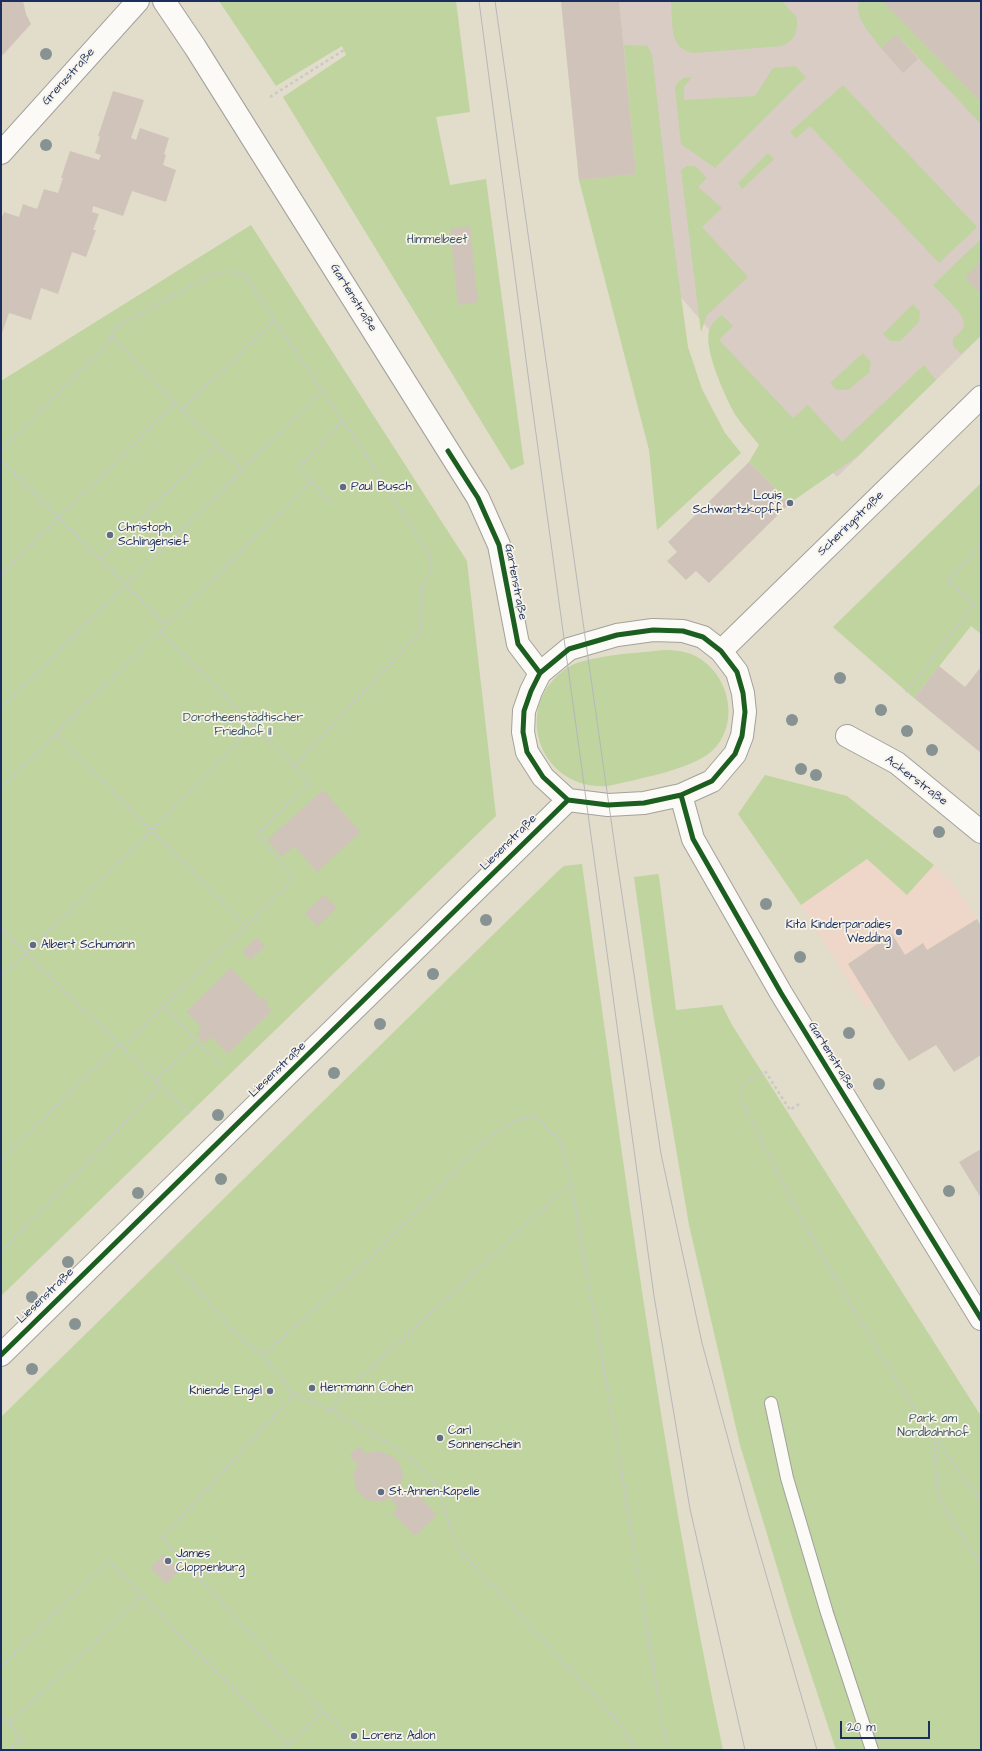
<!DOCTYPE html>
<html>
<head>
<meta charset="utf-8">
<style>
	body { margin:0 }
	#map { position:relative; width:982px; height:1751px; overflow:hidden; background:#e2dcca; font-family:"Architects Daughter",sans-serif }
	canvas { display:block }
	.frame { position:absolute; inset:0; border:2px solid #1b2f5e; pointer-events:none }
	.scale { position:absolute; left:840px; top:1721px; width:90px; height:18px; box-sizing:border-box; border:2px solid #1b2f5e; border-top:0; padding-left:5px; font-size:12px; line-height:14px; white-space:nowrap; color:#1b2f5e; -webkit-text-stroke:3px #f7f3e8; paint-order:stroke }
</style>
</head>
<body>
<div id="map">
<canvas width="982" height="1751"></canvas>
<div class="frame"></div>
<div class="scale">20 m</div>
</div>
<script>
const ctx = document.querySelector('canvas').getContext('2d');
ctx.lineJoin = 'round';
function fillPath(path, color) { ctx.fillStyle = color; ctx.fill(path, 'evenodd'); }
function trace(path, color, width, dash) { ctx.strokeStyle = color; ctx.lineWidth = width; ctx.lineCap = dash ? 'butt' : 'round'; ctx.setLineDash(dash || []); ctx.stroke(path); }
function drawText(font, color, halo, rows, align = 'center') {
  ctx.font = font + ' "Architects Daughter",sans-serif'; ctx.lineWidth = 3.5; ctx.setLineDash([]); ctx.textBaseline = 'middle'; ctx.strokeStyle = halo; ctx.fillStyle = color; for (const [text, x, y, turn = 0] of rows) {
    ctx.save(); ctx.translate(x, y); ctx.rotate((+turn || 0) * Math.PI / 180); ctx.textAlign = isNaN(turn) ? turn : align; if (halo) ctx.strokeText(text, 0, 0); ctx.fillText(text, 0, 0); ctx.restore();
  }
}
const built = new Path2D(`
	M867,858L907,895L934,865L955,887L977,919L981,938L865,1008L801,905Z`);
const industrial = new Path2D(`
	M561,1H981V336L837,477L579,180Z`);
const green = new Path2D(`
	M219,1H456L470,112L436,117L450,185L486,179L524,464L511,470L283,97L346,55L342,46L276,86Z
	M671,1H782L797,18C797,33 796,39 782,46L695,53C668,50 673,23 671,1Z
	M859,1H882L981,102V124L896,34L881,48C871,34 854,19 859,1Z
	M624,45L647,46L652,54L672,230L688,347L702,389L725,433L741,453L657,530L649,450L579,180L636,174Z
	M795,66L806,77L715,168L681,144L675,88C678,80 683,77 692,77L684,87V100L755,96L773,68Z
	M843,85L977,227L939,263L810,126L796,138L790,132Z
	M768,153L774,159L742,189L738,183Z
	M687,166H695L707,178L698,187L722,208L702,227L748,277L707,315L701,332L681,170Z
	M251,225L467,561L496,816L1,1296V381Z
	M981,239V262L965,277L981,294V335L961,354L953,346V338C958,334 964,330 964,323C964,313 940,293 933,285Z
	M913,304L920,312L919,322L900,341H890L883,334Z
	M722,315L733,326L719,340L793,418L808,405L842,442L924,365L936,380L859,455L790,503L749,462L759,445C752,436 743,426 736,416C726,399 704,351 709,331C711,324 716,320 722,315Z
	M863,353L871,362L869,373L848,390H837L830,383Z
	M981,483V634L971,626L914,698L833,627Z
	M664,650C677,650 691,652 702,660C731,680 739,726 712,751C690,770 638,779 608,786C539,791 510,706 567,668C586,655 640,653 664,650Z
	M765,775L847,796L934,865L907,895L867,859L801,905L738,814Z
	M582,864C623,1160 661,1457 723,1750H1V1417L558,871L564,866Z
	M658,874L659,876L676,1010L722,1005L732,1025L981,1416V1750H836L793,1620L740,1445L689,1225L653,1013L634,877Z`);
const building = new Path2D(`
	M1,1H23L26,14L31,24L1,57Z
	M561,1H619L636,174L579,180Z
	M882,1H981V102Z
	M896,34L918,59L903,73L881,48Z
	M113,91L144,100L131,138L136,140L140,128L169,138L164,154L166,155L163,165L176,170L166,202L132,191L123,216L93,206L92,212L99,214L93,230H96L86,257L72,252L58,294L41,288L31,320L9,313L2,333H1V220L4,212L19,217L23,204L37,209L44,189L58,193L63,178H61L70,151L99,160L101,155L95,153L100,137L98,136Z
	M470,226L478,302L458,305L450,229Z
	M981,262V294L965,277Z
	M749,462L790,503L709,583L696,571L686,580L667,561L677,552L668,542Z
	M939,666L965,687L981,667V753L914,698Z
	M323,790L361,832L317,872L294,846L282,857L267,840Z
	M324,895L337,908L317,927L305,913Z
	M977,919L981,926V1055L954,1072L936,1045L909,1061L893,1037L848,964L892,934L905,955L923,943L927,950Z
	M257,937L265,947L250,960L242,951Z
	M231,968L247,985L248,984L260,999L263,997L269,1003L266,1005L272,1011L228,1054L211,1037L205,1043L196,1033L202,1028L186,1012Z
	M981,1149V1198L959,1162Z
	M358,1446L365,1453L380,1451L394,1457L399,1463L403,1473L401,1489L408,1497L415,1491L437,1515L415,1536L392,1513L398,1508L390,1498L383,1501H371L364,1498L356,1490L353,1475L358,1465L349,1456Z
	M163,1554L180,1570L166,1584L150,1568Z`);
const path = new Path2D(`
	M270,97L344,50
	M111,336L175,403
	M182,410L242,469
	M1,450L106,346L114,329L215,273L231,271L245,276L370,461L431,559V574L422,586L420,632L294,766L310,783L258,834L294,879L122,1047
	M1,460L166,625
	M331,502L298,468L342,422
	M100,559L217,444
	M1,575L175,403L182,410L275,319
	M160,631L294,766
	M906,692L975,604L948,581L981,545
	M1,708L322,391
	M56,734L246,926
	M1,788L311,482
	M1,928L189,1114
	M1,975L27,953L152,830L253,727
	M164,1007L223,1067
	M156,1080L197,1041
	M799,1104L790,1110L765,1071L744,1084L740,1092L743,1103L791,1199L851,1306L915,1409L981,1502
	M1,1160L119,1044
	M1,1252L161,1085
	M167,1256L241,1339L263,1355L294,1394L330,1410L407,1454L437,1486L458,1548L614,1717L636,1750
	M263,1355L365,1264L482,1143L515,1121L535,1116L561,1142L571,1183L611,1408L667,1750
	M294,1394L162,1538L322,1711L357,1744L351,1750
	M330,1410L366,1373L571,1183
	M934,1436L939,1500L981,1565
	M1,1667L108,1561L142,1596
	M1,1716L22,1738L10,1750
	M9,1724L142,1596L288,1744
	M283,1750L322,1711`);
const service = new Path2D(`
	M771,1403L787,1478L827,1613L872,1750`);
const minor = new Path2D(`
	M164,1L195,47L478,498L499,545L518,644L540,673
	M1,153L138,1
	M847,736L897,763L981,832`);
const tertiary = new Path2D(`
	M653,630L683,631L703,637L721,651L737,672L743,693L745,712L742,736L735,754L712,781L681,795L644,803L608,805L568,800L543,777L527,752L523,732L524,711L531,691L540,673L569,649L617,635Z
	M721,651L981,397
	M681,795L693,839L781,993L981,1319
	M1,1355L568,800`);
const tram = new Path2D(`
	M479,1L530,390L654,1296L690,1509L745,1750
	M495,1L616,855L661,1154L702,1343L749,1516L817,1750`);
const cycleway = new Path2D(`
	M448,451L478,498L499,545L518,644L540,673
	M653,630L683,631L703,637L721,651L737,672L743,693L745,712L742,736L735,754L712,781L681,795L644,803L608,805L568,800L543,777L527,752L523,732L524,711L531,691L540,673L569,649L617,635Z
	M681,795L693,839L781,993L981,1319
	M1,1355L568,800`);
const trees = [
	[46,54],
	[46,145],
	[840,678],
	[881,710],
	[792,720],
	[907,731],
	[932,750],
	[801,769],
	[816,775],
	[939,832],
	[766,904],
	[486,920],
	[800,957],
	[433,974],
	[380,1024],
	[849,1033],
	[334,1073],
	[879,1084],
	[218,1115],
	[221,1179],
	[949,1191],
	[138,1193],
	[68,1262],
	[32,1297],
	[75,1324],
	[32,1369]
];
const markers = [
	[343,487,4,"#616c84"],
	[790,503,4,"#616c84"],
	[110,535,4,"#616c84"],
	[899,932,4,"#616c84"],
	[33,945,4,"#616c84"],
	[312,1388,4,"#616c84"],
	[270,1391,4,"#616c84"],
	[440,1438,4,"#616c84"],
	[381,1492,4,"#616c84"],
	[168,1561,4,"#616c84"],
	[354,1736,4,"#616c84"]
];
const streetNames = [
	["Grenzstraße",69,77,-48],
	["Gartenstraße",353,298,58],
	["Scheringstraße",851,524,-44],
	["Gartenstraße",515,582,79],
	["Ackerstraße",916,781,37],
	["Liesenstraße",509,843,-45],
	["Gartenstraße",831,1056,58],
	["Liesenstraße",278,1070,-44],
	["Liesenstraße",46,1296,-44]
];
const parkNames = [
	["Himmelbeet",437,240],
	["Dorotheenstädtischer",243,718],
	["Friedhof II",243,732],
	["Park am",933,1419],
	["Nordbahnhof",933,1433]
];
const poiNames = [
	["Paul Busch",351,487],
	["Louis",782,496,"right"],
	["Schwartzkopff",782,510,"right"],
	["Christoph",118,528],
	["Schlingensief",118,542],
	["Kita Kinderparadies",891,925,"right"],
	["Wedding",891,939,"right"],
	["Albert Schumann",41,945],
	["Herrmann Cohen",320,1388],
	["Kniende Engel",262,1391,"right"],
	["Carl",448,1431],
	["Sonnenschein",448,1445],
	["St.-Annen-Kapelle",389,1492],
	["James",176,1554],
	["Cloppenburg",176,1568],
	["Lorenz Adlon",362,1736]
];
fillPath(built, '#eed6c8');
fillPath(industrial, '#d9ccc4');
fillPath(green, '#bfd49f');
fillPath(building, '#d0c4ba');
trace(service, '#a2a19c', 14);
trace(minor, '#a2a19c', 24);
trace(tertiary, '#a2a19c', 24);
trace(path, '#c9c9c8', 2.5, [3, 3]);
trace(service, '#fbfaf7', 12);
trace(minor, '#fbfaf7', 22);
trace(tertiary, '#fbfaf7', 22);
trace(tram, '#b5b7b9', 1);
trace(cycleway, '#1b5e20', 5);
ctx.fillStyle = '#879392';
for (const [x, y] of trees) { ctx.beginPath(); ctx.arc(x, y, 6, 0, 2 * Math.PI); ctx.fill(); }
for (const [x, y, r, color] of markers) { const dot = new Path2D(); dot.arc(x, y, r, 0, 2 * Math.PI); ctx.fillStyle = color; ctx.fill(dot); trace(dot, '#f7f3e8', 1.5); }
drawText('12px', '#1b2f5e', '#f7f3e8', streetNames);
drawText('12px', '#3d5765', '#f7f3e8', parkNames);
drawText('12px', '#1b2f5e', '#f7f3e8', poiNames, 'left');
</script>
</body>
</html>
